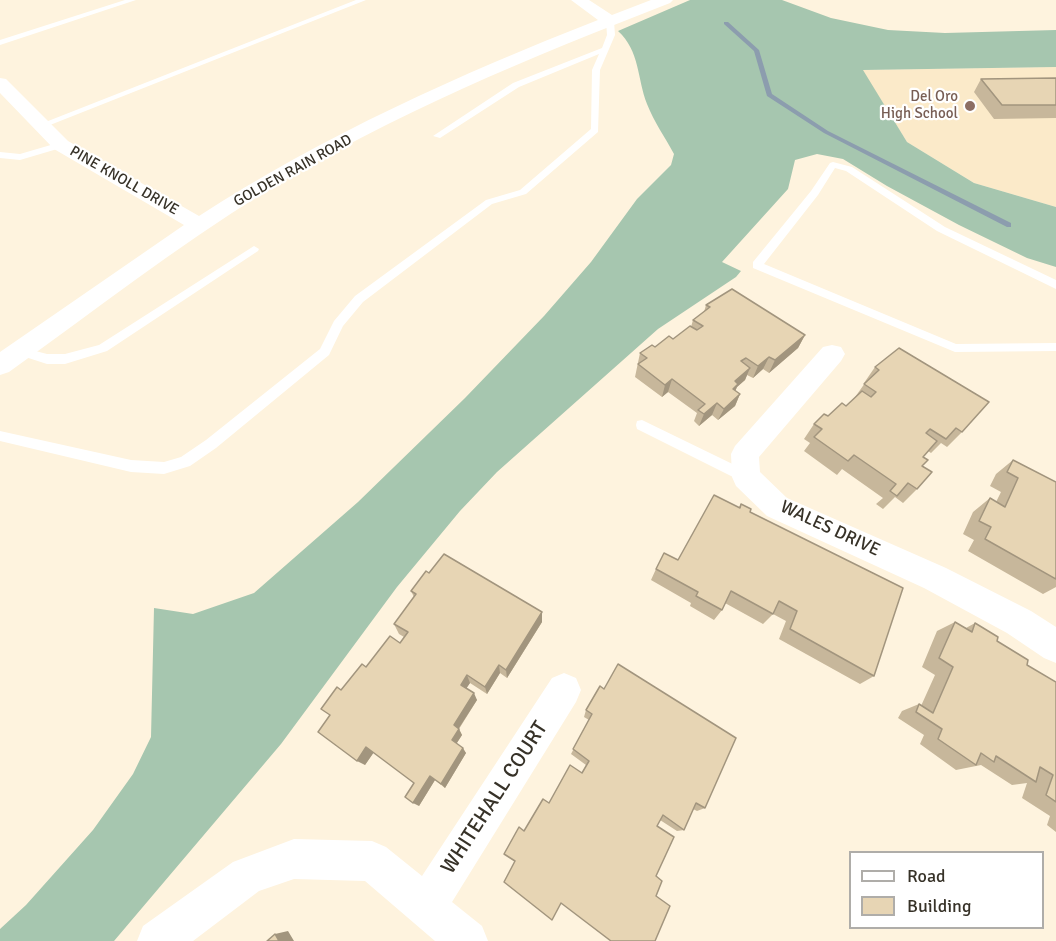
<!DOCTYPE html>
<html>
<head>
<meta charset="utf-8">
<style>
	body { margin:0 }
	#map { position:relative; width:1056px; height:941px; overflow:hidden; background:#fef3de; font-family:Signika,sans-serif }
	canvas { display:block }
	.legend { position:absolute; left:849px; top:851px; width:195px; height:78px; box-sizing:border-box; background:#fff; border:2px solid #afada9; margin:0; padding:8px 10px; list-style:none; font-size:18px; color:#373228 }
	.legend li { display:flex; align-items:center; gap:12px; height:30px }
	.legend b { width:30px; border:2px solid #afada9 }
</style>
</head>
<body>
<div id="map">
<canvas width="1056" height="941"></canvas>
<ul class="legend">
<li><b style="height:8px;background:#fff"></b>Road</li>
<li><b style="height:16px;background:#e7d5b4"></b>Building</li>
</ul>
</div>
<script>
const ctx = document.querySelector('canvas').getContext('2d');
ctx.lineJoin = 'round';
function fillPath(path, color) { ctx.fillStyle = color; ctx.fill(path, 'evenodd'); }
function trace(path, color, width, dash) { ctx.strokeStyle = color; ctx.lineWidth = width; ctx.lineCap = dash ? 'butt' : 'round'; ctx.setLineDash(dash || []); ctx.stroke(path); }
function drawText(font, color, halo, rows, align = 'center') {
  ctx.font = font + ' Signika,sans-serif'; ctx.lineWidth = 4.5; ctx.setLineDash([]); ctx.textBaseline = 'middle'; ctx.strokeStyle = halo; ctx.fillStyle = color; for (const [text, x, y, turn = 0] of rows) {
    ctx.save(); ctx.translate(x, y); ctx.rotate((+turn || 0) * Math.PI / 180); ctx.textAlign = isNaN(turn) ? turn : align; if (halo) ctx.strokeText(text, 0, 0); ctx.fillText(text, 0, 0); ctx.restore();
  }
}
const built = new Path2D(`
	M1056,67V207L974,183L907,142L862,70Z`);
const forest = new Path2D(`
	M690,0H782L831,18L888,30L945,33L1056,30V67L863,70L907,142L974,183L1056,207V267L1027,258L959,225L887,186L843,159L817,154L795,160L788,189L722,262L741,271L736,277L658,329L497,472L460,511L397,587L281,744L114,941H0V929L26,905L93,830L133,774L151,737L154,608L193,614L254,593L358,502L465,398L544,316L591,262L637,199L671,165L674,154C665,137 654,122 647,104C637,78 640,51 618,31Z`);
const stream = new Path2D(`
	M724,22H728L759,50L772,94L828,131L1011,223V227H1007L824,133L767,96L754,51L724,24Z`);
const service = new Path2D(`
	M125,0H136L0,45V40Z
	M356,0H366L45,127L38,125Z
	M610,19L614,21L615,35L600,70L598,132L526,194L492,204L363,302L343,326L329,355L216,448L190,466L164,474L131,472L0,441V431L131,460L164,462L181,457L206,440L320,349L334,321L355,296L486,200L520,190L591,129L592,70L599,54L519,87L440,138L433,136L513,83L602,48L607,35L606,21Z
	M61,142L66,145L64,147L20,160L0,158V152L20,154Z
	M833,162L852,167L945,227L1056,280V289L937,231L846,171L835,168L818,195L764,264L956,344L1056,343V351L955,352L753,268V262L811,191L830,163Z
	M254,246L259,249L258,251L107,351L65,364H47L16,354L14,351L20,347L47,354H65L99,345Z
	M642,420L751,473L753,477L751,481L746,483L741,481L637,429L636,425L637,421Z`);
const minor = new Path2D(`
	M571,0H589L612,15L651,0H673L670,3C531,57 392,114 265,192C176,247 94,311 9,372L0,375V352L184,225L54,149L0,93V78L6,79L68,141L199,216C324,135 460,74 598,20Z
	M832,345L841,347L845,354L841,361L759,457L760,472L787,498L946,568L1031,611L1056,627V663L1044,658L1007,633L924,588L767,516L736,486L732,477L731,454L735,446L823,347Z
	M564,673L576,678L581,690L576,702L452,902L482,926L488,941H435L365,881L294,879L259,891L193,941H137L143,926L233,862L294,839L372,841L386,847L422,876L552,678Z`);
const wall = new Path2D(`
	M1056,78V118L994,119L974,92L981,79Z
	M706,305L805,335L798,348L769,373L763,369L753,378L747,375L745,380L737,387L735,391L740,394L735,406L718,420L712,415L699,426L694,421L697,413L668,392L662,397L635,377L640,353L673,339L691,327L693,320L704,312Z
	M875,367L962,432L947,447L941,443L931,453L928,451L923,457L922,466L917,489L903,503L895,497L883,509L876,504L883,498L842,469L837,475L804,451L810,443L804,439L814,424L846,406L853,400L865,383H864Z
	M1013,460L1056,482V587L1043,594L968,551L974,540L963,534L973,512L990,498L996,502L1001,492L990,486L996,474Z
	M741,504L750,512L874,676L860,684L779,639L786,621L773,614L763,624L725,603L722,610L714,620L690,606L691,603L651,580L656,569L678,560L739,507Z
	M411,591L542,622L507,678L500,673L487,694L470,683L466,688L477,700L459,729L462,735L456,744L466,753L445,788L435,780L419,806L414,783L374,752L365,765L330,715L341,690L366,667L400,643L404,637L399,634L394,624L414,597Z
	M955,622L966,628L975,623L1027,665L1056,682V832L1047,825L1050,816L1022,798L1027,783L1012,785L981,765L956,770L920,744L924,735L898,718L902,711L919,704L921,706L935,675L922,667L937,631Z
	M600,686L705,808L697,811L693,809L684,830L677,831L660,820L515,861L524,831L549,803L582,773L586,765L571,754L589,720L584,717L586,710Z`);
const shadedWall = new Path2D(`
	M805,335L798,348L769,373L775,360Z
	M769,357L763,369L753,378L758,366Z
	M750,368L745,380L737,387L733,396L727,401L735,381Z
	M672,379L668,392L662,397L665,385Z
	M740,394L735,406L718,420L724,409Z
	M717,403L712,415L699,426L704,414Z
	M542,612V622L507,678L506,670Z
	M499,665L500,673L487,694L485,687Z
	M467,675L470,683L464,692L461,685Z
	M474,693L477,700L457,731L454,725Z
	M459,729L462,735L455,746L452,740Z
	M366,747L374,752L365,765L357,761Z
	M463,748L466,753L445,788L441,784Z
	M430,776L435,780L419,806L413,803Z
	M288,931L294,941H279L275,934Z`);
const building = new Path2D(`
	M1056,78V105H1002L981,79Z
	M732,289L805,335L775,360L769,357L758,366L746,358L741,361L750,368L735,381L738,384L733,389L740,394L724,409L717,403L704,414L698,410L705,404L672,379L665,385L638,364L647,358L640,353L652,345L655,347L669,336L673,339L690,326L697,330L703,326L693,320L710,307L706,305Z
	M899,348L989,402L962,432L956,428L946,439L930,429L926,433L937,441L923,457L928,460L922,466L932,472L917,489L908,483L897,496L890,491L896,484L854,455L848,461L814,437L822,429L814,424L824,414L828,416L842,403L846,406L862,391L871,397L876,392L864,384L879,370L875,367Z
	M1013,460L1056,482V579L985,539L991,527L979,521L990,498L1005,507L1018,478L1007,472Z
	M714,495L740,508L741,504L751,509L750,512L903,588L874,676L790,629L797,611L779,601L773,614L731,591L722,610L696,596L698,592L656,569L664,553L678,560Z
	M444,554L542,612L506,670L499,665L485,687L467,675L461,685L474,693L454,725L459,729L452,740L463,748L441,784L430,776L413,803L405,797L414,783L366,747L357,761L318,732L330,715L321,709L337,687L341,690L362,664L366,667L390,636L400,643L408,632L394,624L416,594L411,591L426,571L429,573Z
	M955,622L972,632L975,623L998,637L997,641L1028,660L1027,665L1056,682V802L1046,795L1053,775L1040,767L1036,782L996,756L994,762L981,753L976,765L938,739L942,729L916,712L919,704L933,713L953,667L939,658Z
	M618,664L736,738L705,808L696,803L684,830L663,815L657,826L674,837L656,876L662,881L656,896L670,906L655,941H611L561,903L552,920L504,882L515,861L504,854L519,827L524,831L543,799L549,803L570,765L582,773L589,761L573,749L592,714L586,710L600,686L604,689Z
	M275,934L279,941H267Z`);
const markers = [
	[970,106,6,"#8d6e63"]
];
const farEducationnames = [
	["Del Oro",958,97],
	["High School",958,114]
];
const farStreetnames = [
	["GOLDEN RAIN ROAD",293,171,-29],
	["PINE KNOLL DRIVE",124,181,30]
];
const streetNames = [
	["WALES DRIVE",830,529,25]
];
const nearStreetnames = [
	["WHITEHALL COURT",495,798,-57]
];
fillPath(built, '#fbeac9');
fillPath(forest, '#a6c6af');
fillPath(stream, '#8c9dae');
fillPath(service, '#fff');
fillPath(minor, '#fff');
fillPath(wall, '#c7b79b');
fillPath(shadedWall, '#a2957e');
fillPath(building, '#e7d5b4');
trace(building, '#a2957e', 1.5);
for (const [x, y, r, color] of markers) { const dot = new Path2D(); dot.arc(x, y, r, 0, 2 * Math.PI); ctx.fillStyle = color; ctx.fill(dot); trace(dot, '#fff', 2); }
drawText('15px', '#785e54', '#fff', farEducationnames, 'right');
drawText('15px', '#373228', '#fff', farStreetnames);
drawText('18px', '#373228', '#fff', streetNames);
drawText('21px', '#373228', '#fff', nearStreetnames);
</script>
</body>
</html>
